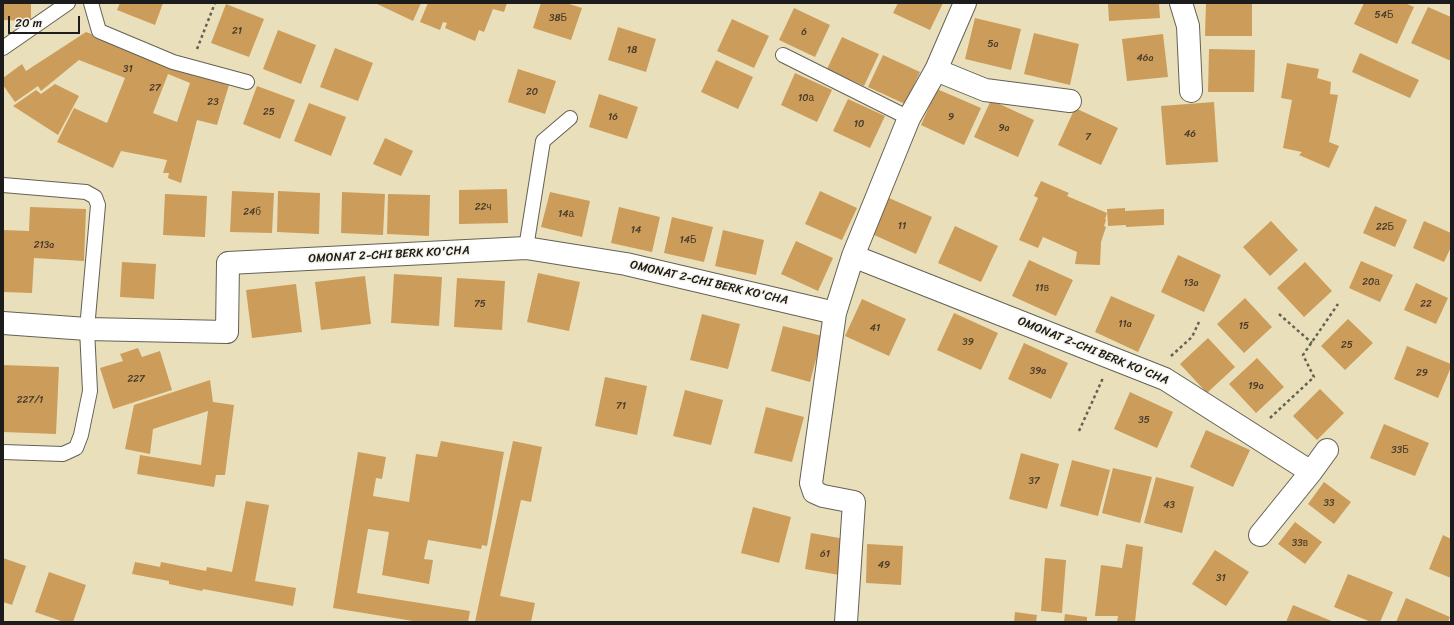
<!DOCTYPE html>
<html>
<head>
<meta charset="utf-8">
<style>
	body { margin:0 }
	#map { position:relative; width:1454px; height:625px; overflow:hidden; background:#e9e0bb; font-family:Sriracha,sans-serif }
	canvas { display:block }
	.frame { position:absolute; inset:0; border:4px solid #1c1c1c; pointer-events:none }
	.scale { position:absolute; left:8px; top:16px; width:72px; height:18px; box-sizing:border-box; border:2px solid #1c1c1c; border-top:0; padding-left:5px; font-size:12px; line-height:14px; white-space:nowrap; color:#1c1c1c; -webkit-text-stroke:3px #f7f3e8; paint-order:stroke }
</style>
</head>
<body>
<div id="map">
<canvas width="1454" height="625"></canvas>
<div class="frame"></div>
<div class="scale">20 m</div>
</div>
<script>
const ctx = document.querySelector('canvas').getContext('2d');
ctx.lineJoin = 'round';
function fillPath(path, color) { ctx.fillStyle = color; ctx.fill(path, 'evenodd'); }
function trace(path, color, width, dash) { ctx.strokeStyle = color; ctx.lineWidth = width; ctx.lineCap = dash ? 'butt' : 'round'; ctx.setLineDash(dash || []); ctx.stroke(path); }
function drawText(font, color, halo, rows, align = 'center') {
  ctx.font = font + ' Sriracha,sans-serif'; ctx.lineWidth = 3; ctx.setLineDash([]); ctx.textBaseline = 'middle'; ctx.strokeStyle = halo; ctx.fillStyle = color; for (const [text, x, y, turn = 0] of rows) {
    ctx.save(); ctx.translate(x, y); ctx.rotate((+turn || 0) * Math.PI / 180); ctx.textAlign = isNaN(turn) ? turn : align; if (halo) ctx.strokeText(text, 0, 0); ctx.fillText(text, 0, 0); ctx.restore();
  }
}
const building = new Path2D(`
	M3,3H31V21L3,20Z
	M120,3H163L155,25L117,10Z
	M375,3H421L413,21Z
	M428,3H507L504,12L493,9L484,32L479,30L475,41L445,28L447,23L443,22L440,30L420,22Z
	M541,3H566L582,8L571,40L533,28Z
	M898,3H943L930,30L893,13Z
	M1108,3H1159L1160,18L1109,21Z
	M1206,3H1252V36H1205Z
	M1364,3H1405L1414,7L1397,44L1354,24Z
	M226,4L264,19L249,57L211,43Z
	M1428,7L1451,17V61L1411,43Z
	M794,8L830,25L815,57L779,40Z
	M975,18L1021,29L1011,70L965,59Z
	M732,19L769,36L754,68L717,51Z
	M618,27L656,39L646,72L608,60Z
	M278,30L316,45L301,84L263,69Z
	M86,32L172,65L171,66L193,75L194,73L226,78L224,84L229,85L217,125L197,120L181,183L168,178L169,173H163L167,160L121,151L113,168L57,142L74,108L107,123L125,78L79,60L41,91L38,86L15,102L3,85V78L22,64L26,71ZM168,74L190,83L177,122L153,113Z
	M1034,33L1079,44L1070,85L1024,74Z
	M1163,34L1168,77L1127,81L1122,39Z
	M842,37L879,54L864,86L827,69Z
	M335,48L373,63L358,101L320,87Z
	M1209,49L1255,50L1254,92H1208Z
	M1360,53L1419,80L1410,98L1352,72Z
	M883,55L920,72L905,104L868,87Z
	M716,60L753,77L738,109L701,92Z
	M1287,63L1319,69L1317,78L1331,82L1330,94L1338,95L1329,142L1339,146L1329,168L1299,155L1302,152L1283,148L1292,100L1281,98Z
	M518,69L556,81L545,114L508,102Z
	M795,73L832,90L817,122L781,105Z
	M55,84L79,96L58,135L13,106L36,90L41,94Z
	M257,86L295,100L280,139L243,124Z
	M937,89L981,108L964,145L921,125Z
	M599,94L638,107L627,139L589,127Z
	M848,99L885,116L870,148L833,131Z
	M991,100L1034,120L1018,157L974,137Z
	M1214,102L1218,162L1166,165L1161,106Z
	M309,103L346,117L331,156L294,141Z
	M1075,108L1118,128L1101,165L1058,145Z
	M385,138L413,151L401,176L373,164Z
	M1041,181L1069,193L1067,196L1107,213L1105,219L1106,220L1104,226L1106,227L1101,242L1100,265L1075,264L1077,252L1043,237L1038,248L1019,240L1038,198L1034,196Z
	M507,189L508,223L459,224V190Z
	M232,191L274,193L272,233L230,232Z
	M278,191L320,193L319,234L277,232Z
	M820,191L857,208L842,240L805,224Z
	M342,192L385,194L383,235L341,233Z
	M550,192L590,201L582,237L541,227Z
	M165,194L207,196L205,237L163,235Z
	M388,194L430,195L429,236L387,234Z
	M889,198L932,217L916,254L872,234Z
	M1375,206L1407,220L1395,247L1363,233Z
	M30,207L86,209L84,261L34,258L32,293L3,292V230L29,231Z
	M619,207L660,217L652,252L611,243Z
	M1125,208V211L1164,209V225L1126,227V225L1108,226L1107,209Z
	M672,217L713,227L704,262L664,253Z
	M1271,221L1298,250L1270,276L1243,247Z
	M1424,221L1451,233V247L1444,262L1413,248Z
	M955,226L998,246L981,282L938,263Z
	M723,230L764,240L756,275L715,266Z
	M796,241L833,258L818,291L781,274Z
	M1178,255L1221,275L1204,312L1161,292Z
	M1029,260L1073,280L1056,316L1012,296Z
	M1361,261L1393,275L1380,302L1349,288Z
	M122,262L156,264L154,299L120,297Z
	M1305,262L1332,291L1304,317L1277,288Z
	M538,273L580,282L569,331L527,322Z
	M394,274L442,277L439,326L391,323Z
	M365,276L371,324L321,330L315,282Z
	M457,278L505,281L502,330L454,327Z
	M1416,283L1448,298L1436,324L1404,310Z
	M296,284L302,332L252,338L246,290Z
	M1111,296L1155,315L1138,352L1095,332Z
	M1245,298L1272,327L1244,353L1217,324Z
	M862,299L906,319L889,356L845,336Z
	M954,313L998,333L981,370L937,350Z
	M702,314L740,324L728,369L690,360Z
	M1348,319L1373,343L1345,370L1321,346Z
	M783,326L822,336L810,382L771,371Z
	M1208,338L1235,367L1207,393L1180,364Z
	M1024,343L1068,363L1051,399L1008,379Z
	M1407,346L1451,364V367L1438,398L1394,379Z
	M138,348L142,357L160,351L172,390L113,409L100,368L123,361L120,354Z
	M1257,358L1284,387L1256,413L1229,384Z
	M3,365L59,367L56,434L3,432Z
	M605,377L647,386L637,435L595,426Z
	M210,380L213,402L234,405L225,475H216L214,487L137,474L140,455L201,465L208,411L153,429L150,454L125,449L134,405Z
	M1320,389L1344,413L1317,440L1293,416Z
	M685,390L723,400L711,445L673,436Z
	M1130,392L1173,412L1157,448L1114,429Z
	M766,407L804,417L792,462L754,453Z
	M1384,424L1429,443L1415,476L1370,458Z
	M1206,430L1250,450L1233,487L1190,467Z
	M441,441L504,452L487,546L482,545L481,549L428,540L424,559L433,560L429,584L382,575L389,532L368,529L357,593L470,611L468,622H419L333,608L358,452L386,457L382,479L376,478L373,496L409,502L416,454L437,457Z
	M513,441L542,447L531,502L521,500L500,596L535,603L531,622H475Z
	M1021,453L1059,464L1047,509L1009,499Z
	M1072,460L1110,470L1098,516L1060,506Z
	M1113,468L1152,477L1140,523L1102,513Z
	M1156,477L1194,487L1182,533L1144,523Z
	M1324,482L1351,502L1334,524L1308,504Z
	M246,501L269,505L255,581L296,588L293,606L203,589L202,591L169,584V581L132,574L135,562L160,567L161,562L206,571L207,567L232,572Z
	M753,507L791,517L779,563L741,553Z
	M1295,522L1322,542L1305,564L1278,544Z
	M811,533L845,539L839,575L805,569Z
	M1443,535L1451,539V578L1429,569Z
	M867,544L903,546L901,585L866,583Z
	M1126,544L1143,547L1135,622H1117L1118,616H1095L1101,565L1122,568Z
	M1215,550L1249,572L1226,606L1192,584Z
	M3,558L26,566L12,605L3,602Z
	M1045,558L1066,560L1062,613L1041,611Z
	M49,572L86,585L73,622H64L35,612Z
	M1348,574L1393,592L1380,622H1371L1334,607Z
	M1406,598L1450,617L1448,622H1396Z
	M1293,605L1334,622H1286Z
	M1015,612L1037,615L1036,622H1014Z
	M1065,614L1087,617V622H1064Z`);
const path = new Path2D(`
	M197,49L215,3
	M1279,314L1312,343
	M1171,356L1192,337L1199,322
	M1270,418L1314,377L1303,355L1338,304
	M1079,431L1103,378`);
const service = new Path2D(`
	M91,3L99,31L173,62L247,82
	M3,48L68,3
	M783,55L909,118
	M3,185L86,192L95,197L98,205L87,329L90,391L81,435L76,448L63,454L3,452
	M526,248L543,141L570,118`);
const minor = new Path2D(`
	M1181,3L1188,26L1191,91
	M936,70L985,90L1070,101
	M853,256L1165,379L1311,472L1260,535
	M3,323L87,329L227,332L228,263L526,248L626,264L835,313
	M1311,472L1327,450
	M846,622L854,502L823,496L814,492L811,483L835,313L853,256L909,118L936,70L965,3`);
const numberNames = [
	["54Б",1384,15],
	["38Б",558,18],
	["21",237,31],
	["6",804,32],
	["5a",993,44],
	["18",632,50],
	["46a",1145,58],
	["31",128,69],
	["27",155,88],
	["20",532,92],
	["10а",806,98],
	["23",213,102],
	["25",269,112],
	["16",613,117],
	["9",951,117],
	["10",859,124],
	["9a",1004,128],
	["46",1190,134],
	["7",1088,137],
	["22ч",483,207],
	["24б",252,212],
	["14а",566,214],
	["11",902,226],
	["22Б",1385,227],
	["14",636,230],
	["14Б",688,240],
	["213a",44,245],
	["20а",1371,282],
	["13a",1191,283],
	["11в",1042,288],
	["75",480,304],
	["22",1426,304],
	["11a",1125,324],
	["15",1244,326],
	["41",875,328],
	["39",968,342],
	["25",1347,345],
	["39a",1038,371],
	["29",1422,373],
	["227",136,379],
	["19a",1256,386],
	["227/1",30,400],
	["71",621,406],
	["35",1144,420],
	["33Б",1400,450],
	["37",1034,481],
	["33",1329,503],
	["43",1169,505],
	["33в",1300,543],
	["61",825,554],
	["49",884,565],
	["31",1221,578]
];
const streetNames = [
	["OMONAT 2-CHI BERK KO'CHA",389,255,-3],
	["OMONAT 2-CHI BERK KO'CHA",709,283,13],
	["OMONAT 2-CHI BERK KO'CHA",1093,351,22]
];
fillPath(building, '#cc9c5a');
trace(service, '#646154', 16);
trace(minor, '#646154', 24);
trace(path, '#646154', 2.5, [3, 3]);
trace(service, '#fff', 14);
trace(minor, '#fff', 22);
drawText('10px', '#483c2c', null, numberNames);
drawText('12px', '#1c1c1c', '#f7f3e8', streetNames);
</script>
</body>
</html>
